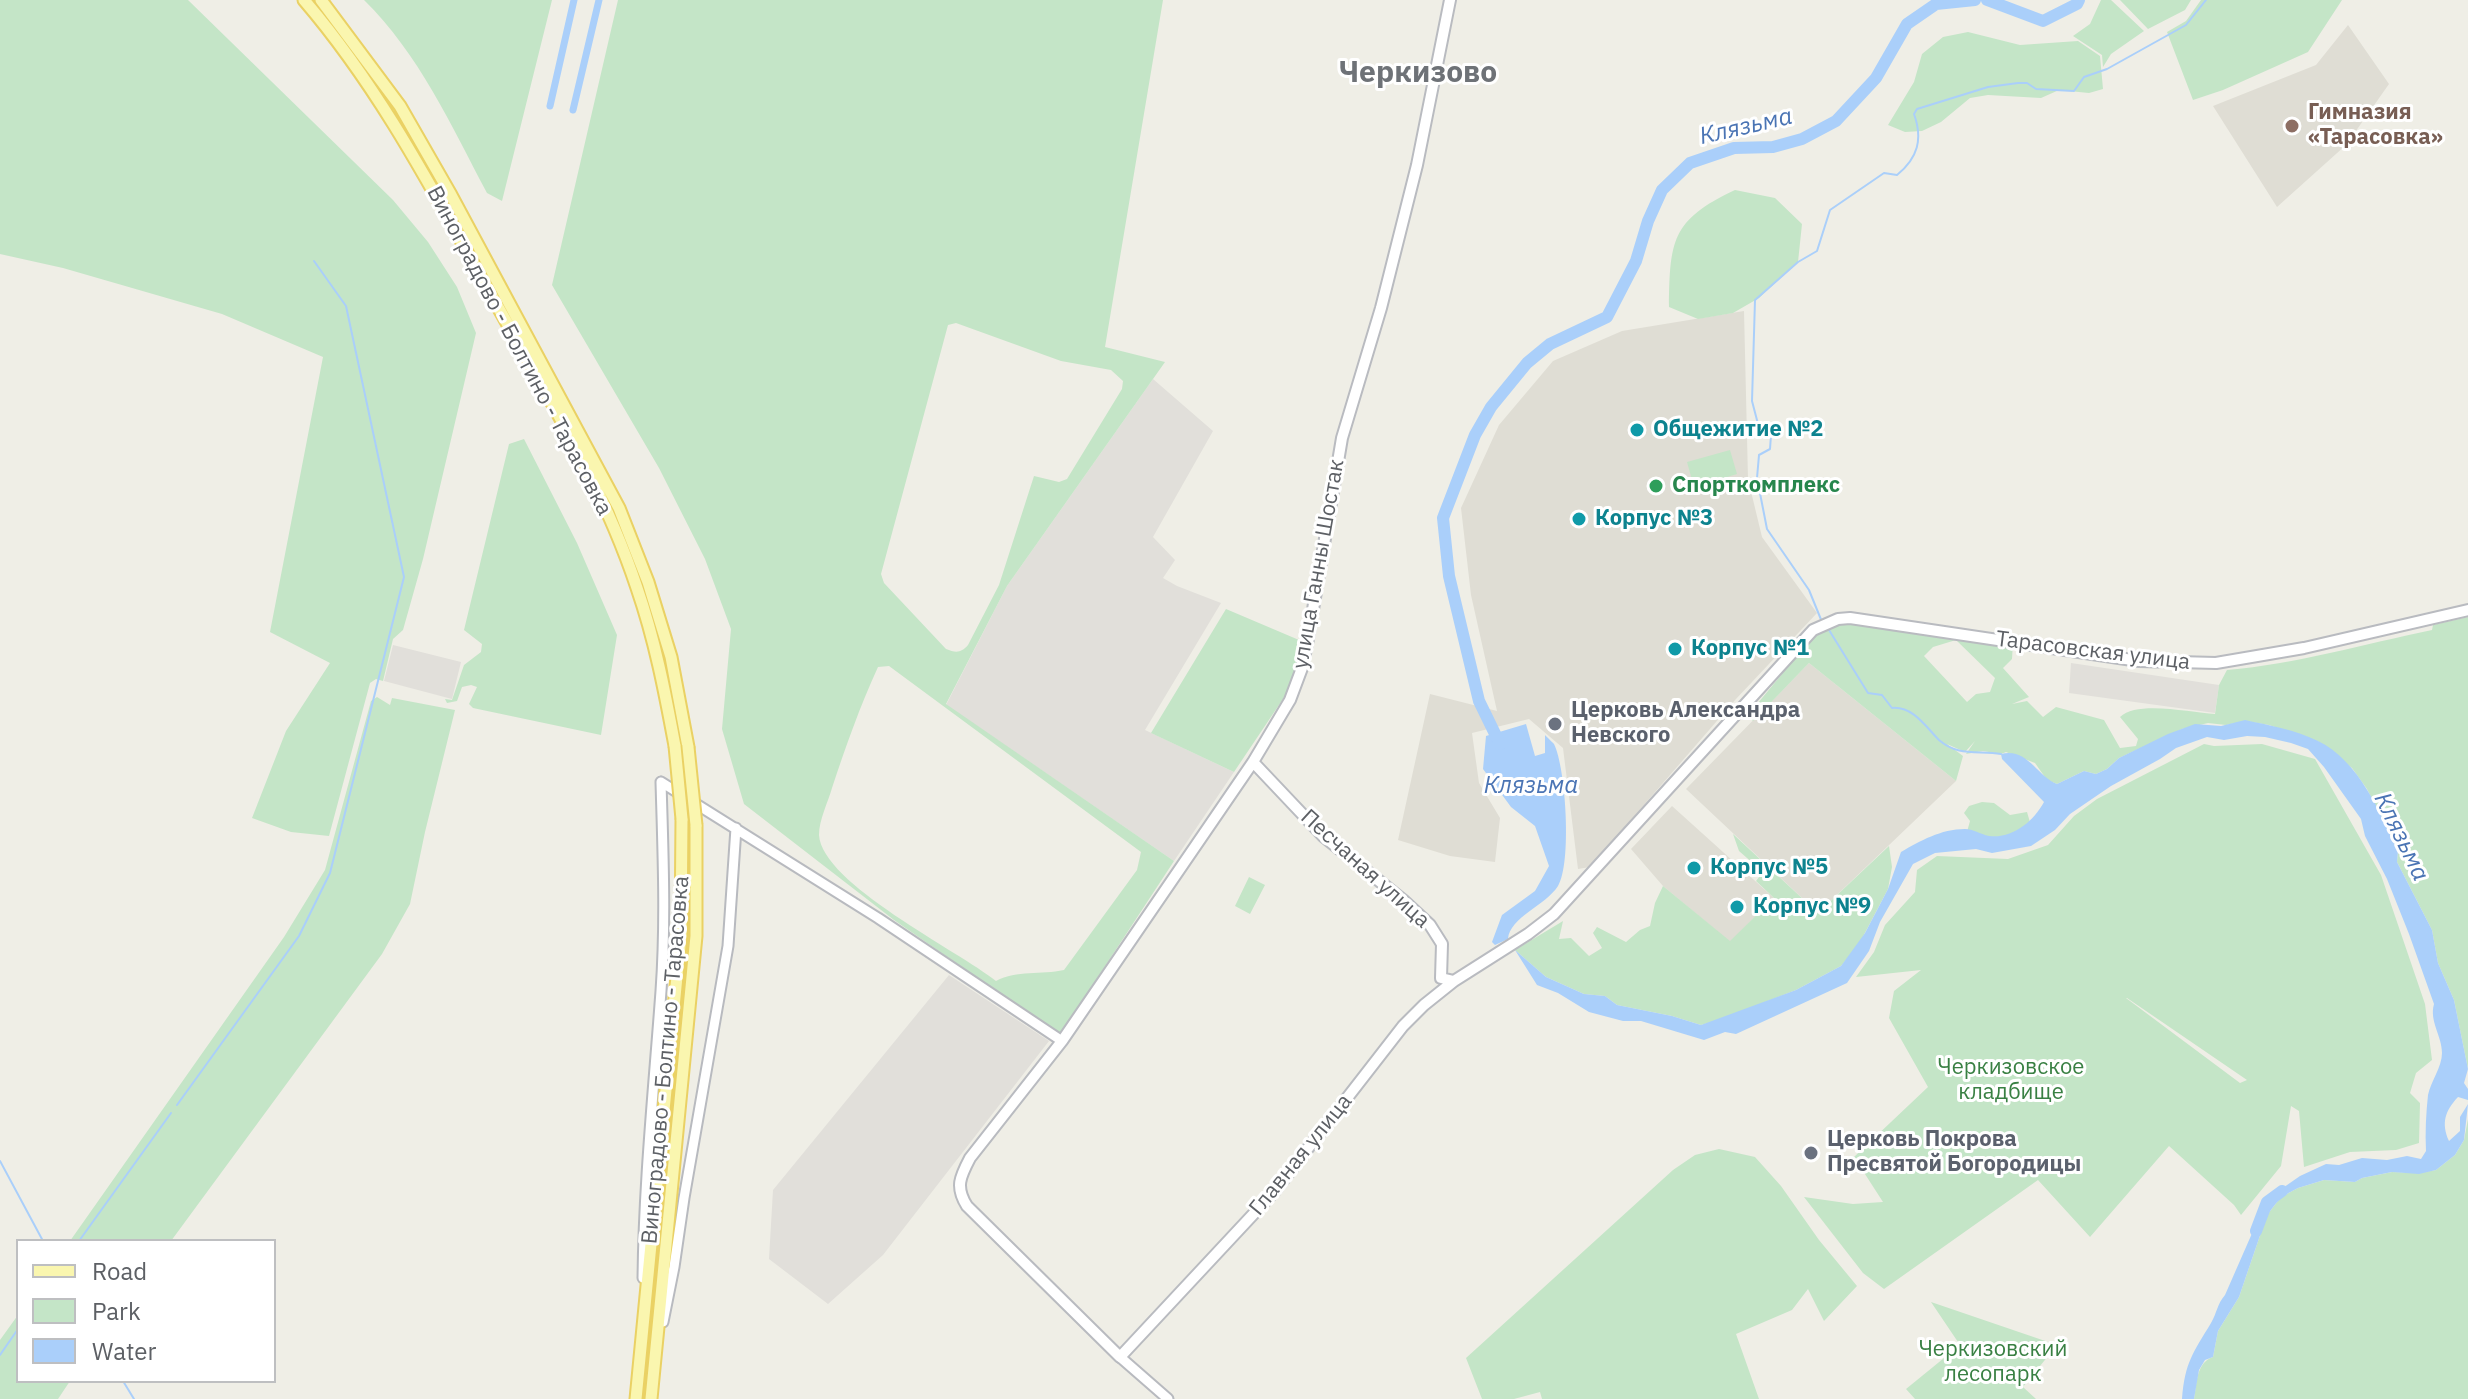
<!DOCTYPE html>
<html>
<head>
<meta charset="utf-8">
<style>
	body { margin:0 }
	#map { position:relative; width:2468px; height:1399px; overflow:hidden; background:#efeee6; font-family:"IBM Plex Sans",sans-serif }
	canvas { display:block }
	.legend { position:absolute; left:16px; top:1239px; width:260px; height:144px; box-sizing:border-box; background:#fff; border:2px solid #bebfc1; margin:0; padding:10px 14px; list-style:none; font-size:24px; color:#5d6065 }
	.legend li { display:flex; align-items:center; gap:16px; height:40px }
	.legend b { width:40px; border:2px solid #bebfc1 }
</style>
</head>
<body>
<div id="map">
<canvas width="2468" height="1399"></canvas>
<ul class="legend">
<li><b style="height:10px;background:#faf6af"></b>Road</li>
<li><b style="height:22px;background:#c4e5c7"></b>Park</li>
<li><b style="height:22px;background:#aacffa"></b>Water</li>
</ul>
</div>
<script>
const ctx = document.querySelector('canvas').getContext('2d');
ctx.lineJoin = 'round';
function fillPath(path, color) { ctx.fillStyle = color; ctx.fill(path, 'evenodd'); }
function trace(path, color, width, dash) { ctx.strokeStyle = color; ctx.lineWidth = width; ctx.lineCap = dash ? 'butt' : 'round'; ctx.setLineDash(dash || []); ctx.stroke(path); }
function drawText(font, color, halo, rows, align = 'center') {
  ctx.font = font + ' "IBM Plex Sans",sans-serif'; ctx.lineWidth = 6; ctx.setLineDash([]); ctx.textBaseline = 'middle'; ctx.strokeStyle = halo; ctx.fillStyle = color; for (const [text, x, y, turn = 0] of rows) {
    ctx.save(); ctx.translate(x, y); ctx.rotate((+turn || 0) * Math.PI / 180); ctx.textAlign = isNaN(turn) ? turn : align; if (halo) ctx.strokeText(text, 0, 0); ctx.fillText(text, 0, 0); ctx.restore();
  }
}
const industrial = new Path2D(`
	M1153,379L1213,431L1153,537L1175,560L1163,578L1177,586L1221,603L1145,730L1234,772L1174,861L946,705L1007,586Z
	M393,645L461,662L452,699L384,681Z
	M2071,663L2219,685L2215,713L2069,693Z
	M949,975L1049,1041L883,1255L828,1304L769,1259L773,1190Z`);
const education = new Path2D(`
	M2348,25L2389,84L2346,145L2277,207L2213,106L2316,65Z
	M1744,311L1748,479L1762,537L1817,613L1736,699L1590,867L1578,869L1563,748L1529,719L1472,733L1479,783L1500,818L1495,862L1450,856L1398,840L1430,694L1497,711L1471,595L1461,508L1499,425L1553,361L1622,331Z
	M1809,663L1956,781L1818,913L1686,789Z
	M1672,806L1774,898L1730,942L1663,886L1631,849Z`);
const green = new Path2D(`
	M0,0H188L393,200L428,242L457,287L476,333L423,559L403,630L393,639L383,681L376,679L370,683L329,836L291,832L252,818L286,731L330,663L270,632L323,357L222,314L63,268L0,254Z
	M364,0H552L502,201L487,193C451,125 419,54 364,0Z
	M618,0H1163L1105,347L1165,362L1007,586L946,704L1174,861L1060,1035L894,920L744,804L722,729L731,629L705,559L659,468L552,285ZM956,323L1061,361L1111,370L1123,381L1122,389L1067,479L1059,482L1034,476L999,585L968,645C961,653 956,653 946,649L884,583L881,574L948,325ZM889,666L1141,852L1137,870L1064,970C1041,975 1017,970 996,981C959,951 822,884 819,835C819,820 828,802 832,788C846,746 860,706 878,667Z
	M2101,0H2111L2144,31L2111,54L2103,67L2102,55L2073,36L2090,24Z
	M2120,0H2191L2185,10L2148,29Z
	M2201,0H2342L2308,52L2223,90L2193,100L2167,32L2186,21Z
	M1968,32L2020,45L2078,41L2100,56L2103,89L2089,93L2059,90L2041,98L1988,95L1970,98L1941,122L1922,131L1905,132L1888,125L1914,82L1922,54L1943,37Z
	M1735,190L1775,198L1802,224L1798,262L1759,298L1733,313L1698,319L1669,307C1670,241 1671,220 1735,190Z
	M524,439L577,543L617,635L601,735L473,708L469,704L477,687L471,685L462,687L457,701L447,703L445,699L452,700L464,665L481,652L482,644L464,630L509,444Z
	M1730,450L1737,474L1694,487L1687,462Z
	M1226,609L1299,640L1296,666L1287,693L1234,772L1151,733Z
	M2468,617V1069L2454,1000L2438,963L2432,930L2397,862L2398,851L2367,789L2352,768L2319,742L2269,725L2245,721L2226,725L2208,723L2182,729L2119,758L2107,769L2096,774L2084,771L2057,784L2047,780L2035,763L2006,752L2001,754L1983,751L1966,754L1975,741L1965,752L1947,744L1963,756L1956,781L1809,663L1753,721L1748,715L1782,674L1813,630L1838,619L2013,642L2012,659L2003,668L2029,697L2012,704L2027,701L2043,717L2056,707L2104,720L2120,748L2136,746L2138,739L2120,717C2138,700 2191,713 2215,714L2219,685L2227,670C2296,664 2364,644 2432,630L2433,625ZM1956,640L1995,678L1990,692L1976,694L1967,702L1924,656L1933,647Z
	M377,697L390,705L392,698L455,710L425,832L410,904L382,954L171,1241H70L284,937L325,870L371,701Z
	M2204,744L2214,746L2262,744L2315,759L2381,875L2425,1004L2432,1060L2416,1073L2410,1093L2420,1103L2419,1143L2396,1150L2350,1152L2304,1167L2299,1111L2291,1106L2281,1166L2241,1215L2234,1205L2169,1146L2090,1237L2038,1180L1884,1289L1863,1273L1804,1197L1853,1204L1883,1202L1854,1157L1928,1087L1889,1018L1894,991L1921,970L1856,977L1874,952L1885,925L1915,892L1917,870L1937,856L2008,859L2048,845L2074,816L2097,799ZM2126,998H2127L2247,1080L2240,1083Z
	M1982,802L1994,803L2010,815L2027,812L2034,836L1965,839L1970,821L1964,813L1969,806Z
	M1733,834L1818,913L1889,846L1892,867L1888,889L1857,948L1841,966L1796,990L1719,1020L1701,1025L1672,1016L1617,1005L1605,996L1584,994L1546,977L1515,950L1563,921L1559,939L1571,938L1589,956L1602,948L1593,933L1597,927L1626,942L1640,930L1650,926L1655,903L1663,886L1730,941L1774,898L1756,881L1763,872L1739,851Z
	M1249,877L1265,885L1250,914L1235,906Z
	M2468,1119V1399H2194C2197,1383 2196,1363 2213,1357L2218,1331L2239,1297L2267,1215L2281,1197L2298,1188L2324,1180L2355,1182L2362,1178L2392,1172L2419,1173L2436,1170L2455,1155L2464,1140Z
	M1719,1149L1755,1157L1781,1186L1819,1240L1857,1286L1824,1321L1808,1289L1792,1310L1736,1334L1759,1399H1542L1540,1392L1514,1399H1482L1466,1358L1673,1170L1695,1155Z
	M1931,1302L2057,1345L2023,1387L2036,1399H1915L1906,1389L1960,1345Z
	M18,1315V1381H70L58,1399H0V1340Z`);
const water = new Path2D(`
	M2245,720C2268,725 2296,730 2318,741C2359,761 2380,812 2398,851L2397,862L2432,930L2438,963L2454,1000L2468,1069L2464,1083L2468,1089V1100L2458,1097C2445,1111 2441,1123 2449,1141L2460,1131V1117L2468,1104L2464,1140L2455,1155L2436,1170L2419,1174L2392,1172L2362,1178L2355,1182L2324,1180L2298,1188L2281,1197L2267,1215L2239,1297L2218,1331L2213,1357L2205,1360L2199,1370L2194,1399H2182C2185,1362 2193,1353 2211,1323C2217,1313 2217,1304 2225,1295L2264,1206L2277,1192L2300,1176L2326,1164L2339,1165L2362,1158L2387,1160L2407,1156L2421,1159L2426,1151C2425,1132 2426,1114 2428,1095C2431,1081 2442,1067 2442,1053C2442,1036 2429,1021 2434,1004L2409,934L2387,879L2365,836L2361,819L2324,767L2308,749L2291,743L2265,737L2247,736L2224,740L2207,737L2176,748L2160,759L2111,786L2070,814L2055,830L2031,846L1992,853L1976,849L1935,853L1913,864L1880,922L1869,951L1847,983L1736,1034L1725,1032L1704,1040L1641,1021H1623L1589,1012L1558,993L1537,985L1515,950L1546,977L1584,994L1605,996L1617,1005L1672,1016L1701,1025L1796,990L1841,966L1865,933L1888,889L1901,852C1920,841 1941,829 1965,829C1973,829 1980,834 1989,836C2012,839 2033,822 2044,802L2002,759L2001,754C2027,747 2037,776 2057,784L2084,771L2096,774L2107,769L2119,758L2168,734L2195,724L2221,726Z
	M1526,724L1535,756L1545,753V735C1546,736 1553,743 1554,744C1566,768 1572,864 1558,886C1545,906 1510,917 1508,939L1495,945L1492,942L1502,915L1535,891L1549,866L1535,826L1511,807L1483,769L1486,736Z`);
const stream = new Path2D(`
	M1822,622L1809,590L1767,529L1757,478L1759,455L1770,449L1771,435L1769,427L1758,424L1752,401L1755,300L1798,262L1817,251L1830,210L1884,173L1897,175C1918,158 1923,139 1914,114L1917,109L1988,87L2018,83H2027L2036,89L2074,91L2084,77L2107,69L2186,25L2206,0
	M1829,630L1868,693L1882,695L1892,708C1913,706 1926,727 1939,740C1958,757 1979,750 2001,754
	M177,1105L299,936L330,873L404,577L346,306L314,261
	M0,1161L43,1241
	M79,1241L171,1113
	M0,1355L18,1329
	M123,1381L134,1399`);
const canal = new Path2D(`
	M550,106L574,0
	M573,110L599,0`);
const river = new Path2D(`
	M1987,0L2043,21L2077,4L2079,0
	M1500,744L1479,701L1449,576L1443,518L1475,435L1491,407L1527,363L1550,344L1607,317L1636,261L1648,221L1662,190L1690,163L1734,148L1773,147L1802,139L1836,121L1876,78L1907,24L1936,4L1975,0
	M2256,1231L2267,1202L2282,1191`);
const tertiary = new Path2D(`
	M661,782L878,918L1062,1041
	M643,1278C644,1182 654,1087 661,991C666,921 663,852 661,782
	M663,1322L674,1267L684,1198L728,946L736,828
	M1120,1357L1168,1399`);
const secondary = new Path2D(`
	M1450,0L1417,165L1381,308L1342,438L1308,639L1302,668L1290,700L1253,762L1062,1041L970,1158C960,1177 955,1187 967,1206L1120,1357L1274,1192L1403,1026L1424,1005L1454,981L1528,934L1554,914L1813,630L1838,619L1850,618L2139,661L2216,663L2304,648L2468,610
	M1253,762L1323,836L1403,900L1430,925L1442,944L1441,978L1454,981`);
const primary = new Path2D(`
	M304,0C377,85 429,183 483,280C538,380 601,479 637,588C655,640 665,692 675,746
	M321,0L400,106L451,195L619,508L648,582L671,657L688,747
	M636,1399L681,935L682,819
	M651,1399L696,936V825`);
const primaryBridge = new Path2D(`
	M675,746L682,819
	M688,747L696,825`);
const markers = [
	[2292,126,8,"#8d6e63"],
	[1637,430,8,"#0f9aa8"],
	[1656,486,8,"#2e9e5b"],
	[1579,519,8,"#0f9aa8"],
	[1675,649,8,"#0f9aa8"],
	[1555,724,8,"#6b7280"],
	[1694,868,8,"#0f9aa8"],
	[1737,907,8,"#0f9aa8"],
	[1811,1153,8,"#6b7280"]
];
const educationNames = [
	["Гимназия",2308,113],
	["«Тарасовка»",2308,138]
];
const streetNames = [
	["Виноградово - Болтино - Тарасовка",519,351,62],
	["улица Ганны Шостак",1319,564,-80],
	["Тарасовская улица",2093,651,7],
	["Песчаная улица",1365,869,42],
	["Виноградово - Болтино - Тарасовка",666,1060,-85],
	["Главная улица",1301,1155,-51]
];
const cultureNames = [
	["Общежитие №2",1653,430],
	["Корпус №3",1595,519],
	["Корпус №1",1691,649],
	["Корпус №5",1710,868],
	["Корпус №9",1753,907]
];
const leisureNames = [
	["Спорткомплекс",1672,486]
];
const worshipNames = [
	["Церковь Александра",1571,711],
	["Невского",1571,736],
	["Церковь Покрова",1827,1140],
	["Пресвятой Богородицы",1827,1165]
];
const parkNames = [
	["Черкизовское",2011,1068],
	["кладбище",2011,1093],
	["Черкизовский",1993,1350],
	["лесопарк",1993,1375]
];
const waterNames = [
	["Клязьма",1746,127,-13],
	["Клязьма",1531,786],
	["Клязьма",2401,837,64]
];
const districtNames = [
	["Черкизово",1418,73]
];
fillPath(industrial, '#e1dfda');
fillPath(education, '#dfddd4');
fillPath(green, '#c4e5c7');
fillPath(water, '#aacffa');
trace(stream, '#aacffa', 2);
trace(canal, '#aacffa', 7);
trace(river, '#aacffa', 12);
trace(tertiary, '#b8babf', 13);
trace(secondary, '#b9bbc0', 14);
trace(primary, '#ead164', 15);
trace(tertiary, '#fff', 9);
trace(secondary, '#fff', 10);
trace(primary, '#faf6af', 11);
trace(primaryBridge, '#ead164', 15, []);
trace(primaryBridge, '#faf6af', 11);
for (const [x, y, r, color] of markers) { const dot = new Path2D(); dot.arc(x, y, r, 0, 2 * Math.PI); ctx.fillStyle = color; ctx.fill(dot); trace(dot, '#fff', 3); }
drawText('bold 22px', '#785e54', '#fff', educationNames, 'left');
drawText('22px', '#5d6065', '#fff', streetNames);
drawText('bold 22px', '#0d838f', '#fff', cultureNames, 'left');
drawText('bold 22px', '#27864d', '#fff', leisureNames, 'left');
drawText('bold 22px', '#5b616d', '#fff', worshipNames, 'left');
drawText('22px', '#398043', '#fff', parkNames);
drawText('italic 24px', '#4a74b4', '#fff', waterNames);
drawText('bold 30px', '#6e7277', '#fff', districtNames);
</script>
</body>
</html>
